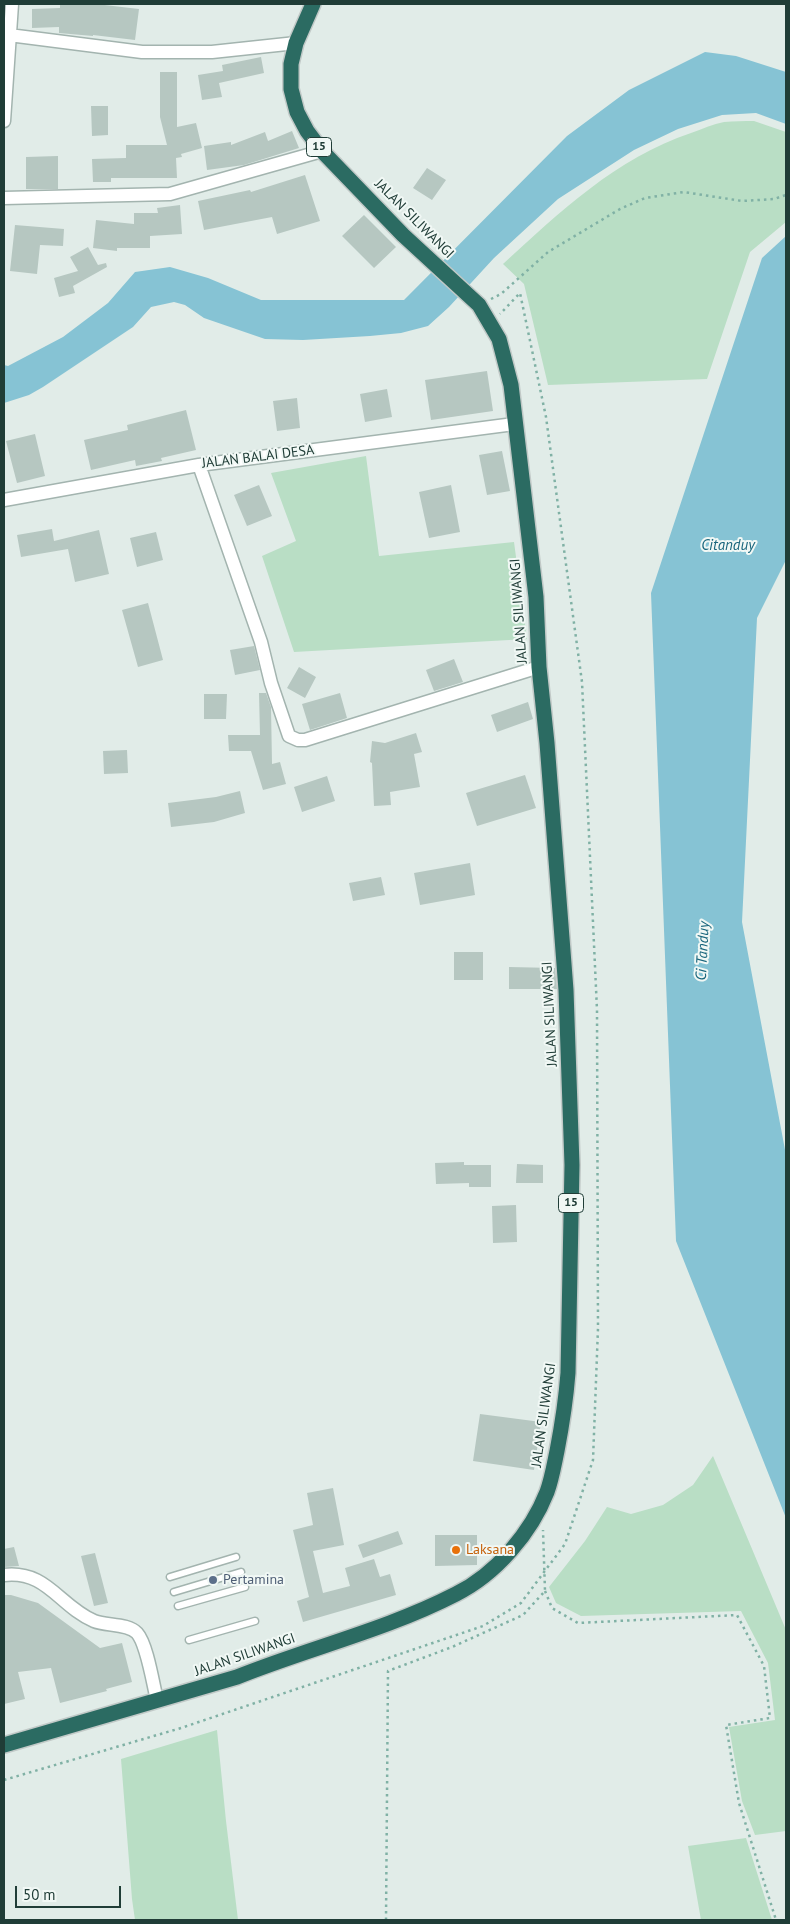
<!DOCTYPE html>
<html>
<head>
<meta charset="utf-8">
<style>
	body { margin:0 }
	#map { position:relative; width:790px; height:1924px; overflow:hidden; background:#e1ece8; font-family:"PT Sans",sans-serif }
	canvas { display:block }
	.frame { position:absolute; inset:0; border:5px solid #203d37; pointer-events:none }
	.scale { position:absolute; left:15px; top:1886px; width:106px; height:22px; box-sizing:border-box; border:2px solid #203d37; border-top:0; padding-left:6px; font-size:15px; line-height:18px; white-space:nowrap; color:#203d37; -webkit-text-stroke:4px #f1f8f5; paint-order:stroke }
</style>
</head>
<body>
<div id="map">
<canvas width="790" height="1924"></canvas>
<div class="frame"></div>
<div class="scale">50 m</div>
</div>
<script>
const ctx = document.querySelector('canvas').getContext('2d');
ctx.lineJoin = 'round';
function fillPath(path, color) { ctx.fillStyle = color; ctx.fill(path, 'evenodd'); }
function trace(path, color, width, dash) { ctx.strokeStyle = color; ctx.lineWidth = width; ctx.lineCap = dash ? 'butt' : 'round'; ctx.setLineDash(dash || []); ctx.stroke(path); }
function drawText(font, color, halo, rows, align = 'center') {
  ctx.font = font + ' "PT Sans",sans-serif'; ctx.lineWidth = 4; ctx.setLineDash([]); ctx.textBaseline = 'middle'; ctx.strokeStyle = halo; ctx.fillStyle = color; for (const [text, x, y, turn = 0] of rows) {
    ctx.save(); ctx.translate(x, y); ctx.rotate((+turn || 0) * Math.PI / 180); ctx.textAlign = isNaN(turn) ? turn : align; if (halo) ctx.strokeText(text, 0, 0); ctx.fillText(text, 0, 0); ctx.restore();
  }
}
const green = new Path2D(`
	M754,121L786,132V222L750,252L707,379L548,385L524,284L503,264C560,212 616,158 691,133C702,129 713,124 724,122C734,121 744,121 754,121Z
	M366,456L379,556L514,542L527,639L294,652L262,556L296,541L271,473Z
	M713,1456L786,1630V1831L755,1835L742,1801L729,1727L775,1720L768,1663L741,1611L581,1616L556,1603L549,1587L585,1541L607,1507L631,1514L663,1505L693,1485Z
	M217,1730L226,1821L238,1920H135L132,1899L121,1759Z
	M746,1838L772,1920H701L688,1846Z`);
const water = new Path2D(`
	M705,52L736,56L786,72V124L756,113L722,115L678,129L634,150L558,199L494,258L449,307L428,326L401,333L370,336L303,340L265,339L204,318L185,305L174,302L151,307L133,327L43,387L29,395L4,403V365L8,366L63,337L108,303L135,272L170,267L208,278L261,300H404L567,136L629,90Z
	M786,236V560L757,618L742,922L786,1155V1518L676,1241L651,593L762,258Z`);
const building = new Path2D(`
	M60,4H96L139,9L135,40L93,35V36L59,33V27L32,28V9L60,8Z
	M261,57L264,73L219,83L222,97L202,100L198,75L223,71L222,65Z
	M160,72H177V127L196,123L202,148L181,154L182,157L176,158L177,178H111V182H93L92,159L126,158V145H167L160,117Z
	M91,106H108V135L92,136Z
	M292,131L299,148L244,165L207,170L204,146L231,142V145L265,132L268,141Z
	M58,156V189H26V157Z
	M427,168L446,180L432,200L413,188Z
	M305,175L320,221L277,234L272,217L204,230L198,201L250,190L251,192Z
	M180,205L182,234L150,236V248H117V251L93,248L96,220L134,224V213H158L157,208Z
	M364,215L396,247L374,268L342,236Z
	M15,225L64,229L63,246L40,245L37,274L10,271Z
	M88,247L98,265L106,263L107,267L73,286L75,293L59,297L54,278L78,271L70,257Z
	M487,371L493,411L431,420L425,380Z
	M387,389L392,417L365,422L360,394Z
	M297,398L300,428L277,431L273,401Z
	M186,410L196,450L161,458L162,461L136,466L135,460L91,470L84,440L128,430L127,425Z
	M35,434L45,476L17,483L6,441Z
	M502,451L510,491L487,495L479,455Z
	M259,485L272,516L247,526L234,495Z
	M451,485L460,532L429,538L419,492Z
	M52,529L54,541L99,530L109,574L75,582L68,549L21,557L17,535Z
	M156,532L163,560L137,567L130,538Z
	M148,603L163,660L138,667L122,610Z
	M254,646L260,670L235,675L230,650Z
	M454,659L463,682L434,691L426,670Z
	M299,667L316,677L305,698L287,688Z
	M259,693H266L271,707L272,764L280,762L286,784L263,790L251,751H229L228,735H260Z
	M340,693L347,718L310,730L302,704Z
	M204,694H227L226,719H204Z
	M528,702L533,719L497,732L491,715Z
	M416,733L422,752L414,754L420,787L390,792L391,805L374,806L372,763L370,762L372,741L385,743Z
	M127,750L128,773L104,774L103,751Z
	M525,775L536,808L477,826L466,793Z
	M327,776L335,801L302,812L294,787Z
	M240,791L245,813L214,822L171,827L168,803L216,797Z
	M470,863L475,895L420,905L414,873Z
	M381,877L385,895L353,901L349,883Z
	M454,952H483V980H454Z
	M509,967L555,968L557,989H509Z
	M464,1162V1165H491V1187H469V1183L436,1184L435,1163Z
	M517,1164L543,1165V1183H516Z
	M516,1205L517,1242L493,1243L492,1206Z
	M480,1414L541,1422L534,1470L473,1461Z
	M333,1488L344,1545L313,1551L323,1593L350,1586L345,1568L374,1559L380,1577L390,1574L396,1595L303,1622L297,1601L309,1597L293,1530L313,1525L307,1493Z
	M398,1531L403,1544L363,1558L358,1545Z
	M435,1535H477V1565L435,1566Z
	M14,1547L19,1566L4,1567V1549Z
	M95,1553L108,1603L94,1606L81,1556Z
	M4,1595H11L38,1603L100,1648L122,1643L132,1682L106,1689L107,1691L60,1703L51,1668L18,1672L25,1699L4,1704Z`);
const path = new Path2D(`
	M491,299L501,294L548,252L620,209L645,198L684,192L742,201L774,199L786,195
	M545,1591L552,1608L578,1623L737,1615L764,1666L770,1718L726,1725L739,1803L776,1920
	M4,1780L181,1728L483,1626L521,1603L565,1544L593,1460L598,1328L597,1010L582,682L546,417L520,293L500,314
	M386,1920L388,1671L452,1647L523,1615L545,1591L543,1530`);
const lane = new Path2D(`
	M170,1577L236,1557
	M174,1592L241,1572
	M178,1606L245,1587
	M189,1640L255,1621`);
const street = new Path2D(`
	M9,35L142,52H212L296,43
	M4,121L12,4
	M4,198L170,194L322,151
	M199,465L261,642L271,683L289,736L298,740H305L539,667
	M4,500L199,465L514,424
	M4,1575C47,1570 59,1606 94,1621C106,1626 128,1623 137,1633C147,1644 153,1684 157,1700`);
const highway = new Path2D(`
	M4,1745L237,1677C309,1648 386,1630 456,1594C496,1574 531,1533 547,1492C552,1478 554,1465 557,1451C562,1425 566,1399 568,1373L572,1165L566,990L547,743L539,667L536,597L511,385L499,339L479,305L403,235L322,151L307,131L297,112L291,89V64L296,43L313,4`);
const markers = [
	[456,1550,5,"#e8710a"],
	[213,1580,5,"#5c6f8a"]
];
const shields = [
	[319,147,25],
	[571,1203,25]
];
const shieldNames = [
	["15",319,147],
	["15",571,1203]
];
const streetNames = [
	["JALAN SILIWANGI",414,219,45],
	["JALAN BALAI DESA",258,457,-7],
	["JALAN SILIWANGI",519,611,-94],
	["JALAN SILIWANGI",550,1014,-93],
	["JALAN SILIWANGI",544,1415,-82],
	["JALAN SILIWANGI",245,1655,-19]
];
const foodNames = [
	["Laksana",466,1550]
];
const serviceNames = [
	["Pertamina",223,1580]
];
const waterNames = [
	["Citanduy",728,546],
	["Ci Tanduy",703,951,-87]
];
fillPath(green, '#b9dec5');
fillPath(water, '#86c3d4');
fillPath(building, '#b6c7c1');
trace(lane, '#a3b4af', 9);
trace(street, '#a3b4af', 15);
trace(highway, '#c1c9c7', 18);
trace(path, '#80b1a5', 2.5, [2.5, 4]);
trace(lane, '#fff', 6);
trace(street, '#fff', 12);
trace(highway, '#2b6b62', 15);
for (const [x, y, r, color] of markers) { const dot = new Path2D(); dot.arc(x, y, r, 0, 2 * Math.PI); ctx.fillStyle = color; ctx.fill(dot); trace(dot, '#f1f8f5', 2); }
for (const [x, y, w] of shields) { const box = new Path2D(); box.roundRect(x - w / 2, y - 9.5, w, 19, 4); ctx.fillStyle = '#f1f8f5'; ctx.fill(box); trace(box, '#203d37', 1); }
drawText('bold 12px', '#203d37', null, shieldNames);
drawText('14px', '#203d37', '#f1f8f5', streetNames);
drawText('14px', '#c56008', '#f1f8f5', foodNames, 'left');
drawText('14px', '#4e5e75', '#f1f8f5', serviceNames, 'left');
drawText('italic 15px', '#18657c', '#f1f8f5', waterNames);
</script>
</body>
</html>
